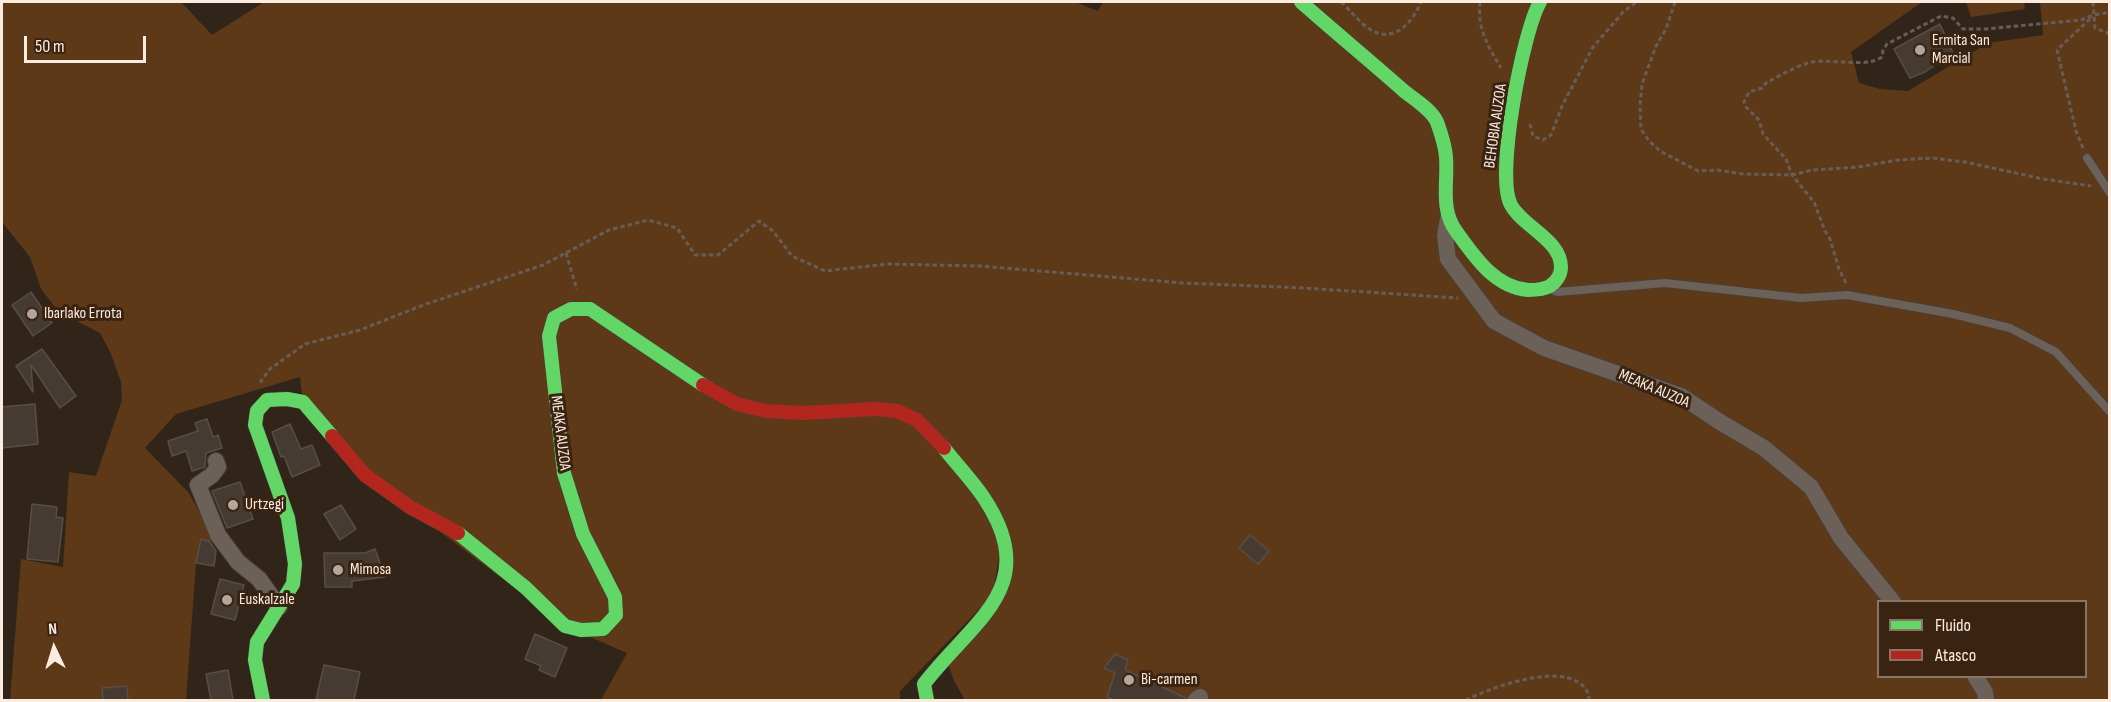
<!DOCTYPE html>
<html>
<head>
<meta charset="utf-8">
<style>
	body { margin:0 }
	#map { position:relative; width:2111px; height:702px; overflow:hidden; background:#31251a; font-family:"Sofia Sans Condensed",sans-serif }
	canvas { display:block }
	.frame { position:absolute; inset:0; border:3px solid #fbece0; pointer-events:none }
	.legend { position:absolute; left:1877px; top:600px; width:210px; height:78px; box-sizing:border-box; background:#3a2411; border:2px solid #877464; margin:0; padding:8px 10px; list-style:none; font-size:18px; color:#fbece0 }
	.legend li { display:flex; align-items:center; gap:12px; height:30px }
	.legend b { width:30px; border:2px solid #877464 }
	.north { position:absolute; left:24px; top:618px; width:60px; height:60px; -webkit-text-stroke:4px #3a2411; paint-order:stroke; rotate:356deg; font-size:16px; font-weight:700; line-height:24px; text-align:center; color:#fbece0 }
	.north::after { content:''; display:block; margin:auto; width:21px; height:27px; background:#fbece0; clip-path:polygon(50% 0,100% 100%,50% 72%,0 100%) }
	.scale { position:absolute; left:24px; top:36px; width:122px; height:27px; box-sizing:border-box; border:3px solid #fbece0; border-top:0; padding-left:8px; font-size:18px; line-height:21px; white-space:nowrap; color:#fbece0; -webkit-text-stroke:4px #3a2411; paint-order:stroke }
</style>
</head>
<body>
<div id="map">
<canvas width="2111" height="702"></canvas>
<div class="frame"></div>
<ul class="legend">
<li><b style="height:8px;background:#63d668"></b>Fluido</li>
<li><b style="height:8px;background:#b3261e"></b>Atasco</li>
</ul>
<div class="north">N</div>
<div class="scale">50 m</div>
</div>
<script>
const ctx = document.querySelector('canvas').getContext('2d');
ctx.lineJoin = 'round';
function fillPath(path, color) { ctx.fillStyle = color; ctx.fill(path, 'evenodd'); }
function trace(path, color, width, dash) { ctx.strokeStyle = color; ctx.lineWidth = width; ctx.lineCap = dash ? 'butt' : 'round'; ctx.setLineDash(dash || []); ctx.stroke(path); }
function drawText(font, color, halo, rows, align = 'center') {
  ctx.font = font + ' "Sofia Sans Condensed",sans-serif'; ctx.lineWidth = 6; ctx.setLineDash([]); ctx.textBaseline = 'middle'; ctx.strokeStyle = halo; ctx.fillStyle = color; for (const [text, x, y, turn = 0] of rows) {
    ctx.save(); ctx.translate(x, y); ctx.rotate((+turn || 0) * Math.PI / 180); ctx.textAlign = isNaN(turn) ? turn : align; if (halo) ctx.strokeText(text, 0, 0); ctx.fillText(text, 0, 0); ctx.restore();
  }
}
const green = new Path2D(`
	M2,2H181L212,35L264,2H1075L1098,11L1103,2H1922L1851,52L1859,83L1880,89L1908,91L1988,43L2043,35L2040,2H2109V700H965L954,681L947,660L1003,599L1001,543L993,595L900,691V700H601L627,653L565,626L365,475L303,402L300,377L176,414L145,448L189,493L210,533L218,542L201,540L196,563L186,700H10L21,559L63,567L69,472L96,476L122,400L121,382L111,354L100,333L59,312L41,289L30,257L2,222ZM1878,602H2086V676H1878Z
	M1966,2H2024L2025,9L1971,17Z`);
const building = new Path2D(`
	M1940,24L1953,53L1925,72L1910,78L1894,49Z
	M31,292L52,323L33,336L12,305Z
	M42,349L76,396L60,408L31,365L33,392L16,366Z
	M35,404L38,444L2,448V407Z
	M207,419L213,437L218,435L222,448L206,453L205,467L192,471L186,451L172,456L168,441L198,431L195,423Z
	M290,424L301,449L312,445L320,465L292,477L284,456L281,457L272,432Z
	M240,482L253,519L227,528L212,491Z
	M32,504L57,507L56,517L63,518L58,562L27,559Z
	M341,505L356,529L340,540L324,514Z
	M1250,535L1269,551L1258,564L1239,548Z
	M201,539L209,541L216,551L214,566L196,563Z
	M375,549L385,577L352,581V587H325L324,553H365Z
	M220,579L244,585L235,620L211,614Z
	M535,634L567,648L555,677L539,670L541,666L525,659Z
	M1115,654L1128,660L1125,670L1186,698V700H1115L1107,697L1115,673L1104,668Z
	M324,665L360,672L354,700H316Z
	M228,670L233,700H211L206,674Z
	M127,686L128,700H103L102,688Z`);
const path = new Path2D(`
	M1341,2C1349,9 1356,18 1364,25C1390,47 1411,26 1421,2
	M1480,2C1477,29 1488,46 1501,68
	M1675,2L1666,29L1656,46L1642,84L1640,106L1641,129L1649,141L1660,151L1698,171L1717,170L1743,174L1792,175L1812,170L1858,167L1898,160L1932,158L1965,162L2043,179L2091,186
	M2093,2L2095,28L2110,34
	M1530,124L1533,136L1543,140L1551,135L1562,106L1593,47L1624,11L1637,2
	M2083,148L2076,131L2057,50L2092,17
	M566,253L577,290
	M1846,283L1839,269L1830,239L1825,231L1814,202L1792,175L1786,159L1763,134L1759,120L1746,107L1744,102L1749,92L1762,88L1766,83C1779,76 1794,67 1808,63C1829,57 1865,69 1882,57L1883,50L1887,44L1941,16L1953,18L1963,29H1985L2081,20L2094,15L2110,12
	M261,383V381L270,369L305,344L360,330L426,304L543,265L609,230L648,220L677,228L695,255H718L759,221L773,231L792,256L825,271L888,264L979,266L1183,283L1304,288L1458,298
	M1466,700C1492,687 1552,666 1578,682C1585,686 1589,692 1589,700`);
const lane = new Path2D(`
	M2087,158L2110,193
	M1551,289L1557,292L1665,283L1801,298L1847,295L1953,314L2010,328L2056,352L2110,412`);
const street = new Path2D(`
	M1448,219L1445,236L1448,259L1494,321L1544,348L1681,396L1720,422L1764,448L1811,487L1841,538L1893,602
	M216,461L218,467L212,475L198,485L218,535L238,562L259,579L279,607
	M1975,676L1985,692L1986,700
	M1196,700L1200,697`);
const fast = new Path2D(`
	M1301,2C1335,32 1370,61 1404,91C1414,99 1432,110 1437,122C1441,133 1445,145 1446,157C1448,183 1440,209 1456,231C1474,256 1494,287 1528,290C1535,290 1543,290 1550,286C1556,282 1561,275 1561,267C1561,240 1523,227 1511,205C1495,176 1523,31 1540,2
	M458,533L526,588L565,626L581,630L603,629L616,615L615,597L583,534L564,473L549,336L554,318L571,309H590L703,385
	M263,700L255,660L257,642L293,584L295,564L288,518L255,425L257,411L267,400L287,399L303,402L332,436
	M927,700L924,684C973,620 1043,587 984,498C972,480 957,465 944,448`);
const jam = new Path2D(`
	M703,385L737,404L766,411L803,413L875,409L897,411L917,420L944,448
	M332,436L365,475L410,507L458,533`);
const markers = [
	[1920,50,6,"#b4a69b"],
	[32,314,6,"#b4a69b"],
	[233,505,6,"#b4a69b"],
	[338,570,6,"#b4a69b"],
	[227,600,6,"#b4a69b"],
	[1129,680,6,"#b4a69b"]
];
const poiNames = [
	["Ermita San",1932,41],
	["Marcial",1932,59],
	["Ibarlako Errota",44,314],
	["Urtzegi",245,505],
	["Mimosa",350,570],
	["Euskalzale",239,600],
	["Bi-carmen",1141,680]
];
const streetNames = [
	["BEHOBIA AUZOA",1496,126,-82],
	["MEAKA AUZOA",1654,389,23],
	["MEAKA AUZOA",560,433,83]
];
fillPath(green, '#5e3918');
fillPath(building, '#463b32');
trace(building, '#584e44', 1.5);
trace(lane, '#493f37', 10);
trace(street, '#493f37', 18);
trace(fast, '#493f37', 15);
trace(jam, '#493f37', 15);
trace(path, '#675d56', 3, [4.5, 3]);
trace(lane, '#6b6159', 8);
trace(street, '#6b6159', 16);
trace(fast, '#63d668', 14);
trace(jam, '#b3261e', 14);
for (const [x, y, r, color] of markers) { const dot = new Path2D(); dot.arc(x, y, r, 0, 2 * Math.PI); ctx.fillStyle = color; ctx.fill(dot); trace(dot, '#3a2411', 2); }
drawText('16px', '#fbece0', '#3a2411', poiNames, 'left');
drawText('16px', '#fbece0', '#3a2411', streetNames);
</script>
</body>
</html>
